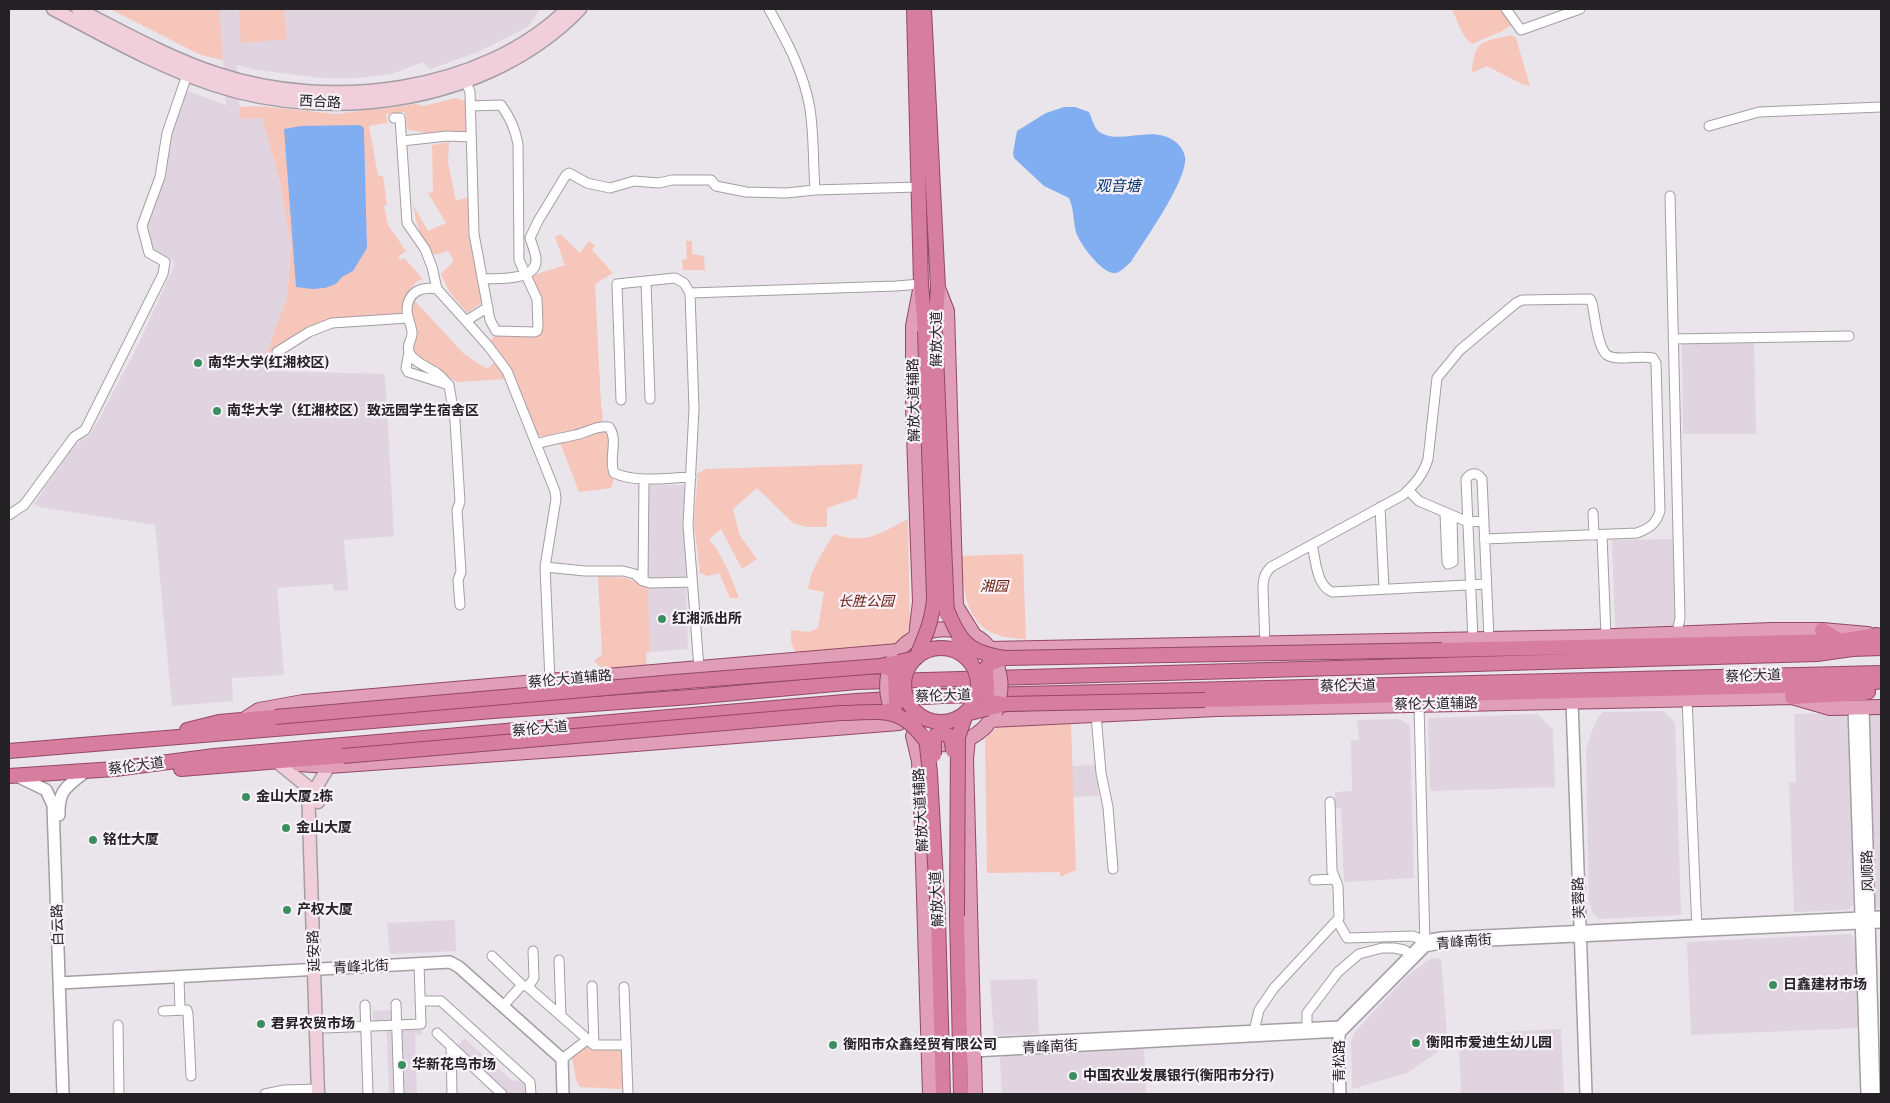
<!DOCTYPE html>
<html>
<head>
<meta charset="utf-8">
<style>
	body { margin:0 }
	#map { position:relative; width:1890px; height:1103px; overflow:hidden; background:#eae4eb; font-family:"Playfair Display",serif }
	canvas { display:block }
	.frame { position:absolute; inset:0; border:10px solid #242224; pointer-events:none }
</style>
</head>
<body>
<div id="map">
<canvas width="1890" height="1103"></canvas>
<div class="frame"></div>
</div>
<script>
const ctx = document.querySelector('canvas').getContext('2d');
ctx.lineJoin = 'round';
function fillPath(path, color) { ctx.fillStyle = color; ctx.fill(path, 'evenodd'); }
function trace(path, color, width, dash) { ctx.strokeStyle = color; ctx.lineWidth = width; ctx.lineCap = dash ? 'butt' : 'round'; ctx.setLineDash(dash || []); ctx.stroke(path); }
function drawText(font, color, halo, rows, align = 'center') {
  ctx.font = font + ' "Playfair Display","Noto Sans SC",serif'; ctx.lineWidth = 4.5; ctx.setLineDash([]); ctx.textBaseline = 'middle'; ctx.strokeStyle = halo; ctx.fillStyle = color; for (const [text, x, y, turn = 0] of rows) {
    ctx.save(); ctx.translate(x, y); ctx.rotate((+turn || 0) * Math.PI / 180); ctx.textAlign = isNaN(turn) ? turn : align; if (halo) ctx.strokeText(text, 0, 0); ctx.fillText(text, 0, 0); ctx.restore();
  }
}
const built = new Path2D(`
	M110,9H540L528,27L478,52L430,69L423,62L392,74L356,78H323L256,70L237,65L240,119L262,118L280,182L291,246L287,297L266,355L267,371L385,374L394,536L344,540L348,590L334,591L333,584L277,588L284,675L232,678L233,701L172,706L155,525L40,507L34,504L73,446L90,435L97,423L140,341L173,268L174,261L151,250L146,223L169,132L185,90L226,105L223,60L201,55Z
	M1754,343L1756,434H1683L1682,344Z
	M648,485H686V579H648Z
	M1674,539L1676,621L1671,627L1615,629L1612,540Z
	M685,587L686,589L688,649L650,652L648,588Z
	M1664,711L1675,723L1681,915L1599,919L1594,915L1589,903L1586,752L1590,736L1598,717L1603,712Z
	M1846,713L1849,718L1853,905L1848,910L1794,912L1789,783L1796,782L1794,714Z
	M1873,713H1881V909L1874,905L1868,715Z
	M1538,714L1553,730L1555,787L1430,791L1428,718Z
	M1400,719L1410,726L1414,878L1344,882L1341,808H1335V792L1352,791L1351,740H1359L1357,720Z
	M1096,765L1099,796L1073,797L1072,766Z
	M455,920L456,951L390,954L387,923Z
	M1850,934L1855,939L1858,1028L1691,1035L1687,942Z
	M1441,958L1447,1035L1438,1052L1407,1073L1352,1089L1351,1041L1355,1032L1406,977L1430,959Z
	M1037,979L1039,1034L994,1036L990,980Z
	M394,1010L395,1028L422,1027V1034L415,1035L417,1094H389L386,1021H373V1011Z
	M1561,1029L1564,1094H1461L1459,1042L1466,1034Z
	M464,1038L512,1081L524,1080L528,1084V1094H502L456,1048Z
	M1144,1047L1146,1094H1002L1000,1059L1003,1055Z`);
const green = new Path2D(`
	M110,9H219L223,60L201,55Z
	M239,9H284L287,39L241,43Z
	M1452,9H1500L1512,25L1500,32L1472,44C1461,36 1457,20 1452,9Z
	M1511,35L1516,38L1530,86L1522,84L1487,66L1472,73C1474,40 1481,42 1511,35Z
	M456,98L465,101L466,133H425L407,129L405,112L386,114L387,123L369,126L378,176H383L387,205L384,206L388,225L406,251L398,257L401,260L404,258L423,279C410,282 404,302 403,313L401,315C380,316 338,316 320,323C301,330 283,344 266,355L287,297L291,246L280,182L262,118L240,119L239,107L259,106L336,114L417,104L423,106Z
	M449,142L448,162L456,201L468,197V232L483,302L467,313L449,291L441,274L454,261L448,251L435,255C421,243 416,223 413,205L428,231L446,223L428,193L433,192L432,145Z
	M560,234L580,253L589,241L595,245L592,250L613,273L595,284L601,404L603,417L602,421L589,428L542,437L538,435L508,365L493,345L491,339L499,334L541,331C544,304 544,301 531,276L565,265L555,237Z
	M686,241H692V254L704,256L705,270H683L682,260L687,259Z
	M429,291L414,300L464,354L487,369L496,361L506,379L457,382L414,356L410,351L412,298Z
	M603,430L610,436L611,476L614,480L611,488L579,492L559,440L580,438L589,433Z
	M863,464L857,498L827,508V527H807L793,523L757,488L733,509L740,536L757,559L742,569L721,529L709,539C723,556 731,577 739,598H730L719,573L708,576L700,573L694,523L698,473L706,469Z
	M908,519L910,626L903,638L893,646L798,654L795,652L791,641V630L809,632L818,628L824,592L808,589C811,568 823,552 834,534C866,545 881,533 908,519Z
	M1023,554L1026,639C969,639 963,603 962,556Z
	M598,576L627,578L648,588L650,652L646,653L647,668L607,670L602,669L594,661L602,655Z
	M1071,723L1076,870L1060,877V872L987,873L985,739L999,725Z
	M586,1044C595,1053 612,1046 623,1052L625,1087L622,1089L580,1087C575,1081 574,1066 572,1057Z`);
const water = new Path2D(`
	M1064,107H1075L1089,112C1093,120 1094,131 1103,134C1120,142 1145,130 1164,136C1174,139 1183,146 1185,157C1188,180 1144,241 1131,262C1126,266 1121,272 1115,273C1102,274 1079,243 1076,232C1073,220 1074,209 1069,198L1044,186L1014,158L1013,153L1017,131L1046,113Z
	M360,125L364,128V133L367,248L353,271L342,277L336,284L325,288L312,289L296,287L284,129L301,126Z`);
const minor = new Path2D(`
	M769,9C786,40 804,72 810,109C814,135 813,163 815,190
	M1506,9L1521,30L1580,9
	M464,77L470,92L474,234L490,320L496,331L534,332L537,331L538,327L537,299L519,260L518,144C515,128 510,118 501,105L470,106
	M394,118H400L407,223L425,249L432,267L437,289L466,321
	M1709,126L1759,112L1881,107
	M402,141L447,136L471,137
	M1670,196L1680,618L1677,633
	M482,279C498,278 538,282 536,258C535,252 532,244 530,238L538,221L566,175L569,173L587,183L610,188L634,181L659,183L672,180H711L716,186L746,192L786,193L815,190L918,187
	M646,281L650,399
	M437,289C421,286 408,292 407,309C407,317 411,324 412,332C413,339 405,346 410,354C415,363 430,368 438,374C442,377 445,381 449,385
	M488,307L466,321L489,347L507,371L555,491L556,499L545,567L550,681
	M1673,339L1849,336
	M277,352L309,332L332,323L408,318
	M409,352L406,368L408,372L449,385L455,421L460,502L457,510L461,572L458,580L460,605
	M621,400L617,284L675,278L684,283L690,293
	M536,444C549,440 562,438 575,435C586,433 597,425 609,427C619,441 608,457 614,473C637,483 666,478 691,477
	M1408,490L1419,501L1468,522L1484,521
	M1380,507L1384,589
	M1445,513L1447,562L1448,564L1453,562L1452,516
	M1593,513L1594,535
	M9,515L24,505L74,437L85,430L163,274L165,262L149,253L142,226L160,177L167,133L187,75
	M1602,535L1606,636
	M1312,545C1316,560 1316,585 1332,592L1486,584
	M545,567L585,571H623L635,574L643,581L650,583L692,582
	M643,581L644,479
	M1473,640L1466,479C1471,472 1477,472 1482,479L1489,639
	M1265,644L1263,589C1263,579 1264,574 1271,567L1403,495C1415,484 1423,475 1428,459L1437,378L1460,350L1516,303L1522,300L1590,299L1592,303C1595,315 1597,347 1607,355C1611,358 1617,358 1622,358C1632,358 1643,356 1653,358L1656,363L1660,511C1656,524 1650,528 1637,533L1484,539
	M699,668L688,525L694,409L690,293L896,286L921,284
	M1687,699L1697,930
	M1419,704L1425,946
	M1096,715L1101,773L1108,807L1113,869
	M1314,880L1335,879
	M1337,920L1347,938L1413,936L1425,941
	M492,956L522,985
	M559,960L561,1016
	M179,977L180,1010
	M592,986L594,1045
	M528,987L534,978L533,951
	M624,987L628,1094
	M420,1001H441L530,1082L531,1094
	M396,1004L399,1094
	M365,1005L368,1094
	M503,1006L522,985L528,987L594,1045H626
	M163,1011L187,1010L188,1014L191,1076
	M118,1025L119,1094
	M325,1028L421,1024L419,964
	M1307,1028V1013L1338,972L1359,954L1382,948H1394L1404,950L1411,955
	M1254,1031L1259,1010L1274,988L1339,918L1338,886L1332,871L1330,802
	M437,1033L502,1094
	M451,1046L452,1094
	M562,1059L587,1040
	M265,1094L284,1090L318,1089`);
const tertiary = new Path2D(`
	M1572,701L1586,1094
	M1854,707L1867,1094
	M1863,707L1874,1094
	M17,776L46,790L53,805L63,1094
	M59,815C58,789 68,786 86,771
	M1881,917L1442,938L1425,941L1340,1027L973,1045L960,1048L973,1051L1341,1031L1425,946L1445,942L1881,922
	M60,983L450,962L459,967L562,1059L563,1094
	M1340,1094L1338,1048L1340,1027`);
const secondary = new Path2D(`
	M53,9C105,36 157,66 214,85C335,125 490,102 580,9
	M78,9C123,32 169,58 218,74C329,111 481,93 567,9
	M277,762L308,787L318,1094
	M318,802L317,786L329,766`);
const primary = new Path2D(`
	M938,288L947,311L956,606L974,635
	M916,636L920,602L913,407V326L920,290
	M990,649L1588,637L1772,630H1822L1868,634
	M893,658C909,635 933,625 960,631C976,635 986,640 993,655
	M245,719L259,710L303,702L898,651
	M990,720L1216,709L1752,698L1792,697L1830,708L1881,707
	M913,736L919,761L922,831L930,1094
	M968,739L966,759L975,1094
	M924,740C944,749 968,743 983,729C988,725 991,719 995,713
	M298,764L329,766L598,747L899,723`);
const trunk = new Path2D(`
	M914,9L921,284L925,331
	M924,9L938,288L935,331
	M1822,630L1840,641L1877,635
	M1442,650L1840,641L1852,649
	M1792,697L1864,693L1868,692
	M1205,700L1863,684L1881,681
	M187,730L219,722L275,717
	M9,751L493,711L691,697L857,682L1817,654L1852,649L1881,648
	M181,769L343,756
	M9,776L115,769L214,756L856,701L941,696L1881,673
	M957,916L961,1094
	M938,917L943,1094`);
const primaryBridge = new Path2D(`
	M994,656C1002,679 1003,689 995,713
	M893,660C885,678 885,696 894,714`);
const trunkBridge = new Path2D(`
	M935,331L947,615
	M946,607C959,641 968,653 1006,658L1442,650
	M958,641L971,662
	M904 685a37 37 0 1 1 74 0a37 37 0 1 1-74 0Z
	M880,666L891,669L895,674L896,704L894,709L883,712
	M1002,704L991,702L987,697L986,668L990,663L1005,658
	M275,717L675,682L880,666L916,658C925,637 933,619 934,597L925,331
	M926,737L930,773L938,917
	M934,755V739L936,735C950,730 952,739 953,751
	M343,756L841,713C884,712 901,705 928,744
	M957,916L958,737L966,714L1005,704L1205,700`);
const markers = [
	[198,363,5,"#3b8e60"],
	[217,411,5,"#3b8e60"],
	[662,619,5,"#3b8e60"],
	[246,797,5,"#3b8e60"],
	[286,828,5,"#3b8e60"],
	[93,840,5,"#3b8e60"],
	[287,910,5,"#3b8e60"],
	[1773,985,5,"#3b8e60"],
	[261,1024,5,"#3b8e60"],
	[1416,1043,5,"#3b8e60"],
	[833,1045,5,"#3b8e60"],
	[402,1065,5,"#3b8e60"],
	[1073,1076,5,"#3b8e60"]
];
const streetNames = [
	["西合路",320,102,3],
	["解放大道",937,339,-90],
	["解放大道辅路",914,400,-91],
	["蔡伦大道",1753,676,-2],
	["蔡伦大道辅路",570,679,-5],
	["蔡伦大道",1348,686,-1],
	["蔡伦大道",943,696,-2],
	["蔡伦大道辅路",1436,704,-1],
	["蔡伦大道",540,729,-5],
	["蔡伦大道",136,766,-7],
	["解放大道辅路",921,810,-93],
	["风顺路",1868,871,-92],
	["芙蓉路",1579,898,-92],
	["解放大道",937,899,-93],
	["白云路",58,925,-92],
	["青峰南街",1464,942,-5],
	["延安路",314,951,-92],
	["青峰北街",361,967,-3],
	["青峰南街",1050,1047,-3],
	["青松路",1340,1061,-90]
];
const poiNames = [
	["南华大学(红湘校区)",208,363],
	["南华大学（红湘校区）致远园学生宿舍区",227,411],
	["红湘派出所",672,619],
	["金山大厦2栋",256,797],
	["金山大厦",296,828],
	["铭仕大厦",103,840],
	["产权大厦",297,910],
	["日鑫建材市场",1783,985],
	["君昇农贸市场",271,1024],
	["衡阳市爱迪生幼儿园",1426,1043],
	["衡阳市众鑫经贸有限公司",843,1045],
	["华新花鸟市场",412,1065],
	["中国农业发展银行(衡阳市分行)",1083,1076]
];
const parkNames = [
	["湘园",994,587],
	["长胜公园",866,602]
];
const waterNames = [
	["观音塘",1118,186]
];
fillPath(built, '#dfd4e0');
fillPath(green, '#f7c6bb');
fillPath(water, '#80aef0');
trace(minor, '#a49ea4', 11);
trace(tertiary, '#a49ea4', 14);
trace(secondary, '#a49ea4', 15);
trace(primary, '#924964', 16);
trace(trunk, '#924964', 16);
trace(minor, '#fff', 9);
trace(tertiary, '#fff', 11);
trace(secondary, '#f0cfdb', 12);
trace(primary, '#e19eb7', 14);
trace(trunk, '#d77e9f', 14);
trace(primaryBridge, '#924964', 16, []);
trace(trunkBridge, '#924964', 16, []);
trace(primaryBridge, '#e19eb7', 14);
trace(trunkBridge, '#d77e9f', 14);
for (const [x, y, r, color] of markers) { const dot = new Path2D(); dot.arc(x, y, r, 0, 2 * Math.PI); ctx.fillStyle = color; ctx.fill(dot); trace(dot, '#f8f1f8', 2); }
drawText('14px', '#242224', '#f8f1f8', streetNames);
drawText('bold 14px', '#242224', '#f8f1f8', poiNames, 'left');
drawText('italic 14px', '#6c2012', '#f8f1f8', parkNames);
drawText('italic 15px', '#05326c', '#f8f1f8', waterNames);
</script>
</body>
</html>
